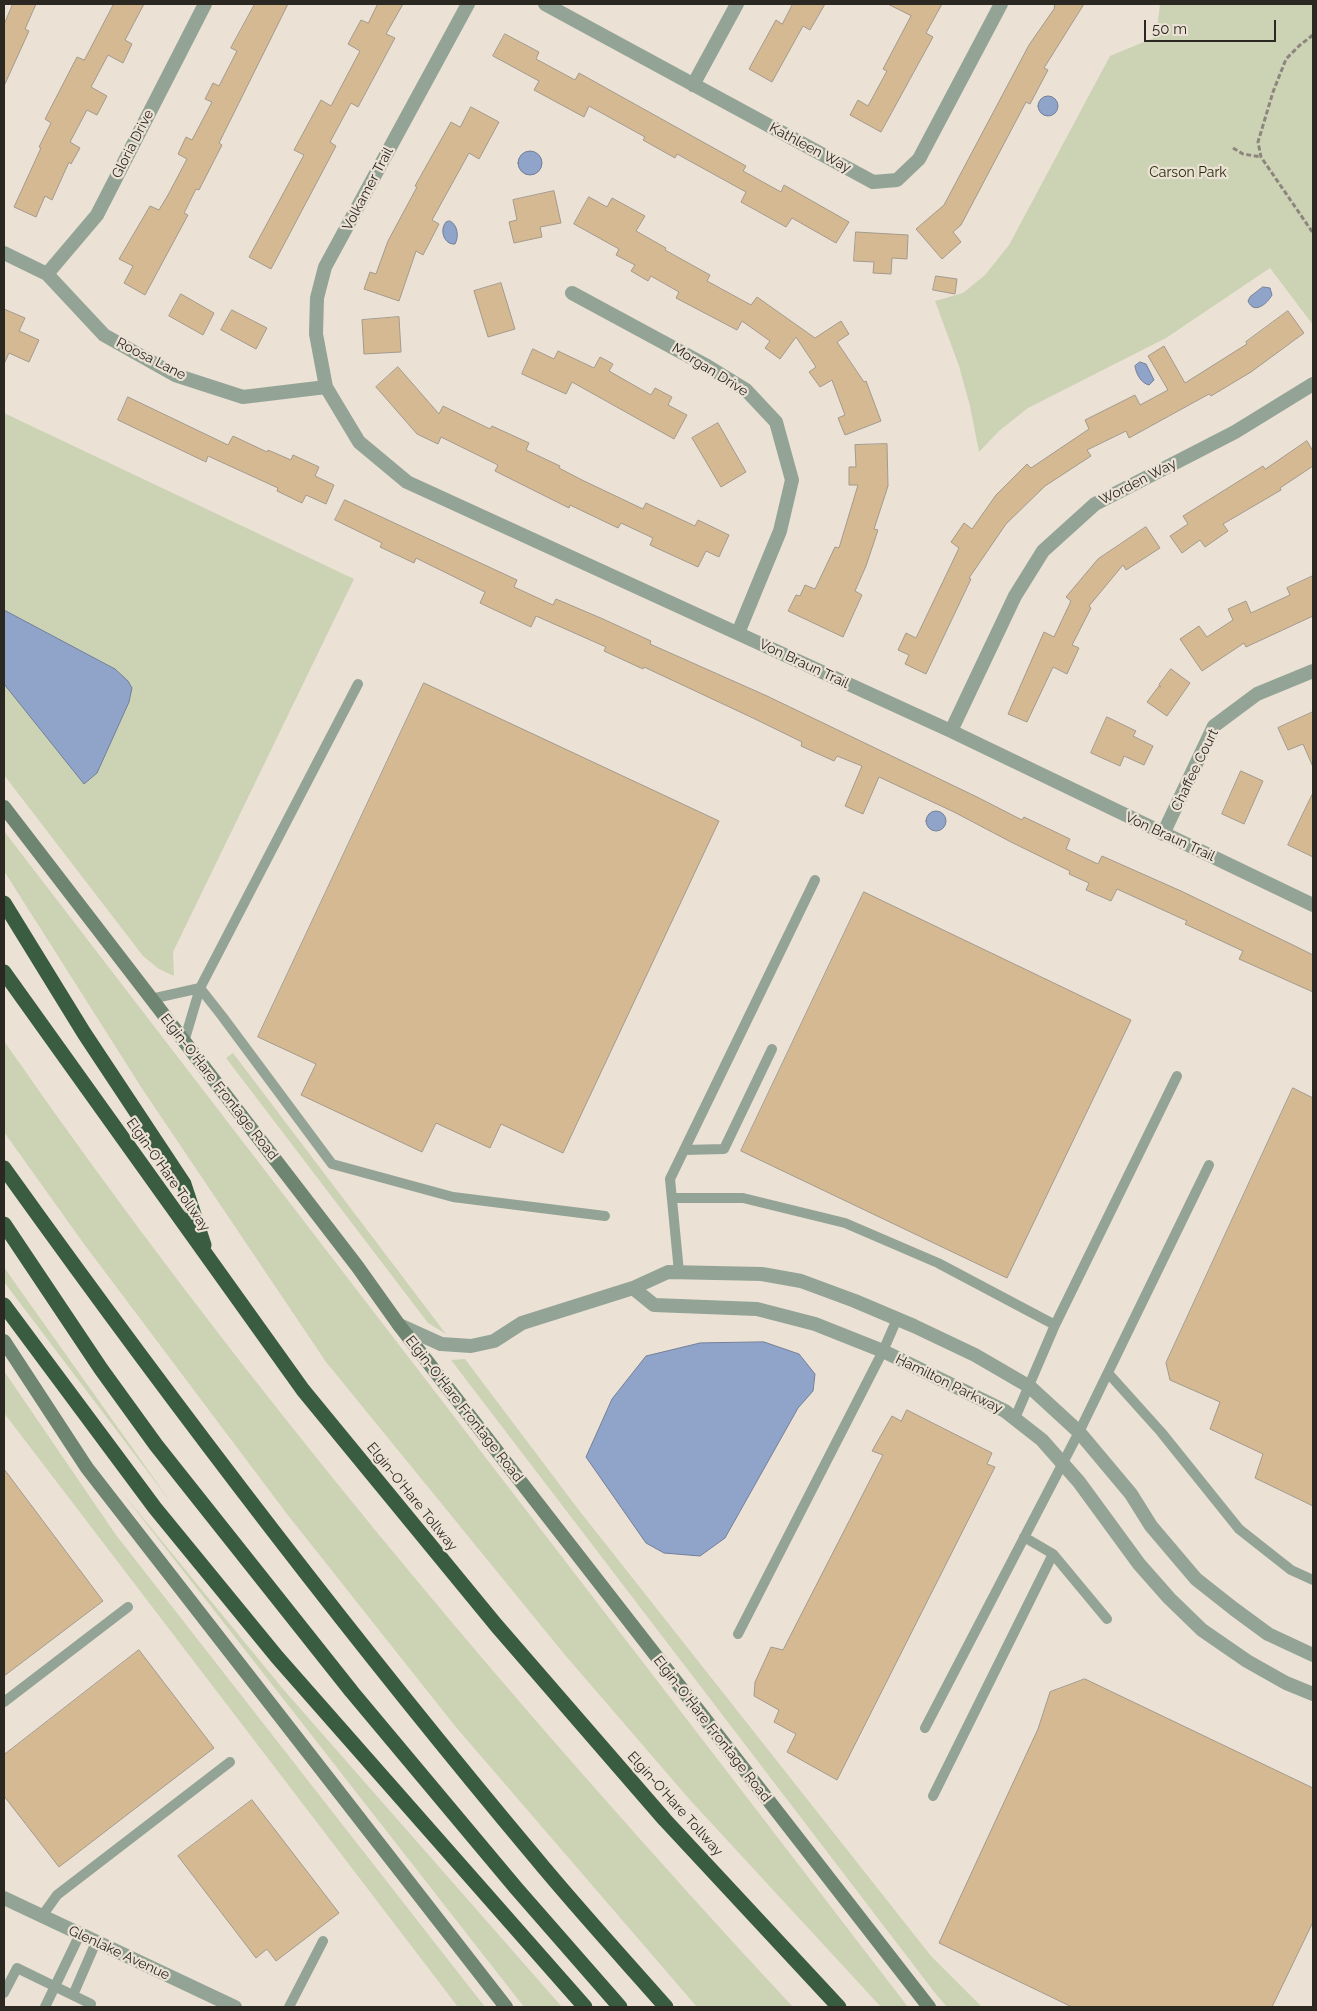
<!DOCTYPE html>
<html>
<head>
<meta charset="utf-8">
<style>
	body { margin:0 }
	#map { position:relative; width:1317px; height:2011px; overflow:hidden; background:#ebe1d4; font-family:Raleway,sans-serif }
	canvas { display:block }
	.frame { position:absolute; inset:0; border:5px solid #2b2822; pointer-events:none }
	.scale { position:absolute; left:1144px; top:20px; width:132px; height:22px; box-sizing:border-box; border:2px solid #2b2822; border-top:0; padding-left:6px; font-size:15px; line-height:18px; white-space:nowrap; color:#2b2822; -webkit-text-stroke:4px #ebe1d4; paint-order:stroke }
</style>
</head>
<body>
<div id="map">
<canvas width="1317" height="2011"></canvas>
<div class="frame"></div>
<div class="scale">50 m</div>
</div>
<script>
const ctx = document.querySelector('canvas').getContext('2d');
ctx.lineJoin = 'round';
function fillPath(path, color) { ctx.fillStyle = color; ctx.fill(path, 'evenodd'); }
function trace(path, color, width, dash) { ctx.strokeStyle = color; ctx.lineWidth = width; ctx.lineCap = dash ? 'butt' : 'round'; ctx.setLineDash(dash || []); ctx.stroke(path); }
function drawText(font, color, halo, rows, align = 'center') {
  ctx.font = font + ' Raleway,sans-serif'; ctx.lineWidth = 4.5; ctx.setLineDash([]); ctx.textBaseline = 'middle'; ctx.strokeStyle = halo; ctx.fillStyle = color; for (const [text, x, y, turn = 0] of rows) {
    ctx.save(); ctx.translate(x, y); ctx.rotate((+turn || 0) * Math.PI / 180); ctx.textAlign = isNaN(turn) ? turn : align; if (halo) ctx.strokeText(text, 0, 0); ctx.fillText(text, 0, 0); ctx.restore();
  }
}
const green = new Path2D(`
	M1160,4H1313V325L1270,268L1166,338L1028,408L999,431L979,452L970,406L959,366L935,301L963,293L985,275L1009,245L1110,56L1156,37Z
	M4,413L354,579L173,952L174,976L159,969L143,956L4,775Z
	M4,831L908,2007H881L690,1800L565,1655L326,1362L143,1090L4,871Z
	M4,1041C241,1382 510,1702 793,2007H697L455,1726L287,1514L84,1244L4,1132Z
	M233,1053L446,1334L428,1323L226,1058Z
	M4,1267L13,1280L170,1501L4,1282Z
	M465,1359L578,1509L931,1956L982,2007H947L935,1993L451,1360Z
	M4,1371L116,1535L485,2007H458L4,1413Z
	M120,1490L283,1689L562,2007H524Z`);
const water = new Path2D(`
	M1038 106a10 10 0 1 1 20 0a10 10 0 1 1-20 0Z
	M518 163a12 12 0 1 1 24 0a12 12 0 1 1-24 0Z
	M450,221C458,225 459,237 455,244C444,245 439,230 446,222Z
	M1263,287L1270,288L1272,295C1267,304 1254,315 1248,301L1250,297Z
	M1140,362L1146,364L1154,380L1149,385C1141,383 1136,374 1135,366Z
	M4,610L115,669L128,681L132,688L129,702L97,773L84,784L4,684Z
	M926 821a10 10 0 1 1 20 0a10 10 0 1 1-20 0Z
	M764,1342L799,1354L815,1374L813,1391L798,1408L725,1538L700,1556L664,1553L646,1543L586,1457L612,1399L646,1356L700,1343Z`);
const building = new Path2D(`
	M13,4H36L25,29L29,31L4,86V25Z
	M114,4H144L125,40L132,44L123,63L108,55L91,87L107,96L97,115L87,110L70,142L80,148L71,164L69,162L52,200L45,196L36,217L14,207L41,148L39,147L51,123L45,119L77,57L84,60Z
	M255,4H288L219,143L222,145L199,190L196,189L184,213L188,215L145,295L124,283L133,266L119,259L150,206L159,210L168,195L187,159L178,154L186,137L192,140L212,102L205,99L213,83L219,86L237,51L231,48Z
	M378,4H403L386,34L395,38L358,107L351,103L330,142L336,146L271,269L249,257L304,155L294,150L321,100L331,106L360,51L348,44L361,20L368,23Z
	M793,4H825L810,30L803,26L772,82L749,69L776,20L782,24Z
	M888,4H942L926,33L933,37L881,132L850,115L858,100L868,106L887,71L883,69L911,16Z
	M1055,4H1084L1044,68L1048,70L1030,104L1026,102L961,225L953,232L961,242L942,259L916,229L944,205L1029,45L1054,9Z
	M505,34L539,52L536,59L575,80L579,73L746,166L743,171L781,192L784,185L849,222L836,243L792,218L786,227L741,202L746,192L677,154L675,158L643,140L645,137L589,106L584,117L534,90L539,81L493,56Z
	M471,107L499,122L479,159L469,153L432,220L439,224L423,255L416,251L399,301L364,289L370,272L376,274L388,241L417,187L415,186L451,122L460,127Z
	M554,191L561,223L540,227L542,237L514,243L509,222L517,220L513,200Z
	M589,197L607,207L612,198L645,216L636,231L666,248L665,250L710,275L707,281L751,305L757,297L815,338L841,321L849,334L837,342L864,382L866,381L881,421L845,435L838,418L845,415L832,380L820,387L809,372L816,367L796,337L780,359L765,348L770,341L742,321L737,330L676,298L679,292L651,276L648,281L631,271L635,265L616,255L619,249L574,224Z
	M856,232L908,235L907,259L892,258L891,274L873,273L874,262L854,261Z
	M936,276L957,279L955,294L933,290Z
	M501,283L515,329L488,337L474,291Z
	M181,294L214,313L203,335L169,316Z
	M4,309L25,318L19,331L39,340L29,362L9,353L4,364Z
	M232,310L267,328L256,349L221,330Z
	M1288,311L1304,333L1251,372L1211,396L1209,394L1129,438L1126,431L1087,450L1091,456L1045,486L1006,524L969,578L971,579L926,674L905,664L909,655L898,650L906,633L916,638L959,548L951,542L964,523L972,529L996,495L1027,464L1031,468L1089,429L1085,420L1135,395L1140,405L1168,390L1148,356L1164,346L1185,383L1247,344L1246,342Z
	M399,317L401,352L364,354L362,320Z
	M533,349L554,359L558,351L594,368L600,357L613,364L609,371L651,395L655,388L672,397L668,405L687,415L674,439L572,382L566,394L522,374Z
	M398,367L439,414L443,406L490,429L492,426L529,443L526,450L560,466L559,468L582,480L643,509L646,503L695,526L698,520L729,535L719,557L706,551L698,567L650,545L653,538L621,523L618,528L570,505L569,508L495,471L498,465L441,437L438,444L417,434L376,387Z
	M128,397L228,445L233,436L267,452L268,450L291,460L293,455L319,467L315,476L334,485L326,504L306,495L302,503L277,491L278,488L208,456L206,462L118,420Z
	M718,423L746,472L721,487L692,438Z
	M1307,441L1313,451V466L1280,488L1281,490L1223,524L1228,531L1205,547L1200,540L1182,553L1170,536L1188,524L1183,516L1263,466L1265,469Z
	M887,444L888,486L874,529L878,530L866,566L855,591L862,595L843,637L788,611L796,595L800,596L805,585L815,589L835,547L839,548L858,485H849V467H856L855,445Z
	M345,500L517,580L514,587L553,605L556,599L603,619L651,641L650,644L767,696L977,797L1022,820L1024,817L1070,839L1066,849L1098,864L1102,856L1181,891L1295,946L1313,955V992L1239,959L1243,951L1185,924L1187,921L1117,889L1111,901L1086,890L1089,883L1069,874L1070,871L1011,842L954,812L879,777L863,814L845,806L862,766L837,756L834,761L801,746L802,742L755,719L644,667L643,669L604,651L606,647L536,616L531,627L480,603L485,592L416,558L414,563L380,547L382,543L335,520Z
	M1146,527L1160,548L1126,570L1123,565L1089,606L1091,608L1072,645L1079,648L1067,674L1053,667L1027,722L1008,714L1044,632L1054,637L1071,601L1066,597L1098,559Z
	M1313,576V616L1246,647L1244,643L1202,671L1180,639L1199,626L1207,637L1233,620L1228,609L1246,601L1251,613L1290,595L1287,588Z
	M1171,669L1190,683L1167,716L1147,702L1159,686L1161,687L1159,685Z
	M424,683L719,821L563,1153L501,1124L490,1148L436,1123L422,1152L301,1095L316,1064L258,1037Z
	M1313,712V767L1303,744L1288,750L1278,728Z
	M1107,717L1136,731L1133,736L1153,746L1144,765L1124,756L1120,766L1091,753Z
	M1241,771L1263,781L1244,824L1222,814Z
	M1313,793V857L1288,845Z
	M864,892L1131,1020L1007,1278L741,1151Z
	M1293,1088L1313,1098V1506L1255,1478L1263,1454L1210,1429L1220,1402L1170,1380L1166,1363Z
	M907,1410L992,1453L987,1464L995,1467L837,1780L787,1752L796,1734L774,1722L779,1710L754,1696L755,1682L771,1647L783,1650L883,1455L872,1451L892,1416L901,1421Z
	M4,1469L103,1601L4,1676Z
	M139,1650L214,1748L59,1867L4,1796V1755Z
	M1085,1679L1313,1788V1922L1272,2007H1072L939,1943L1038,1729L1050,1692Z
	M252,1800L339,1913L276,1961L267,1949L256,1958L178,1856Z`);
const path = new Path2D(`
	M1313,35L1300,45L1286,59L1273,92L1258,142L1261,157L1313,233
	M1233,148L1243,154L1261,157`);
const service = new Path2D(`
	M200,988L222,1016L332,1164L453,1197L605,1216
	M151,999L200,988
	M184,1042L200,988L358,684
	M684,1150L724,1149L772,1049
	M672,1198H743L845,1223L938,1263L1055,1325L1177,1076
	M679,1272L670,1179L815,880
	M1108,1373L1161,1432L1239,1529L1291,1570L1313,1580
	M1015,1418L1055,1325
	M1024,1537L1053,1554L1107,1619
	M738,1634L883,1351L897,1319
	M4,1702L128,1607
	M925,1728L1079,1432L1209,1165
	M933,1796L1053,1554
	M42,1916L57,1895L230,1762
	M4,1993L17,1968L91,2004L89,2007
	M73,1995L96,1942
	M45,2007L80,1934
	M289,2007L323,1941`);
const minor = new Path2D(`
	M468,4L325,267L317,298L316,334L326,387L359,442L407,482L951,731L1313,905
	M545,4L873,182L897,180L919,159L1001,4
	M693,85L737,4
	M4,253L47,274L104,335L175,375L243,397L326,387
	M47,274L97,215L205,4
	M572,293L707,366L746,390L776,422L792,480L780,531L738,633
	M951,731L1015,596L1043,551L1095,504L1235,432L1313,384
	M1163,834L1214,726L1257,694L1313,671
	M633,1288L654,1305L757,1309L815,1324L883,1351L1005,1411L1042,1440L1079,1482L1139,1564L1169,1598L1202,1630L1247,1661L1286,1683L1313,1694
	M399,1325L441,1344L471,1346L494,1341L522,1323L633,1288L668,1272L762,1274L801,1281L855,1301L914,1326L975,1355L1030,1387L1079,1432L1131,1494L1151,1526L1196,1579L1234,1609L1268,1634L1313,1655
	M4,1898L235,2007`);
const secondary = new Path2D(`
	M4,807L357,1266L399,1325L929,2007
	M4,1341L87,1468L506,2007`);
const motorway = new Path2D(`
	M4,903L84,1033L184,1184L204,1245
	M4,972L303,1390L496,1625L665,1820L839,2007
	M4,1168C173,1404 349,1635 535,1857C577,1908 622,1957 666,2007
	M4,1224L101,1369L156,1445L352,1692L516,1888L620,2007
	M4,1305L155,1508L277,1657L585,2007`);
const streetNames = [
	["Gloria Drive",133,144,-63],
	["Kathleen Way",810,148,28],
	["Volkamer Trail",368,189,-62],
	["Roosa Lane",151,359,27],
	["Morgan Drive",710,370,32],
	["Worden Way",1138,482,-27],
	["Von Braun Trail",804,664,25],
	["Chaffee Court",1195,770,-64],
	["Von Braun Trail",1170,837,25],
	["Elgin-O'Hare Frontage Road",219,1087,52],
	["Elgin-O'Hare Tollway",168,1175,55],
	["Hamilton Parkway",949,1384,26],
	["Elgin-O'Hare Frontage Road",464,1409,52],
	["Elgin-O'Hare Tollway",412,1497,51],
	["Elgin-O'Hare Frontage Road",712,1729,52],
	["Elgin-O'Hare Tollway",675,1804,48],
	["Glenlake Avenue",119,1953,25]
];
const parkNames = [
	["Carson Park",1188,173]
];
fillPath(green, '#ccd3b5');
fillPath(water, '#90a4ca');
trace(water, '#727f98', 1);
fillPath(building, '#d4b993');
trace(building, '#a39a8d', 1);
trace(path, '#8d867d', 3, [5, 2.5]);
trace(service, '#93a496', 10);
trace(minor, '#93a496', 14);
trace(secondary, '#6d8571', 14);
trace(motorway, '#3a5c41', 15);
drawText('14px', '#2b2822', '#ebe1d4', streetNames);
drawText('14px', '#292e0c', '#ebe1d4', parkNames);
</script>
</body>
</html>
